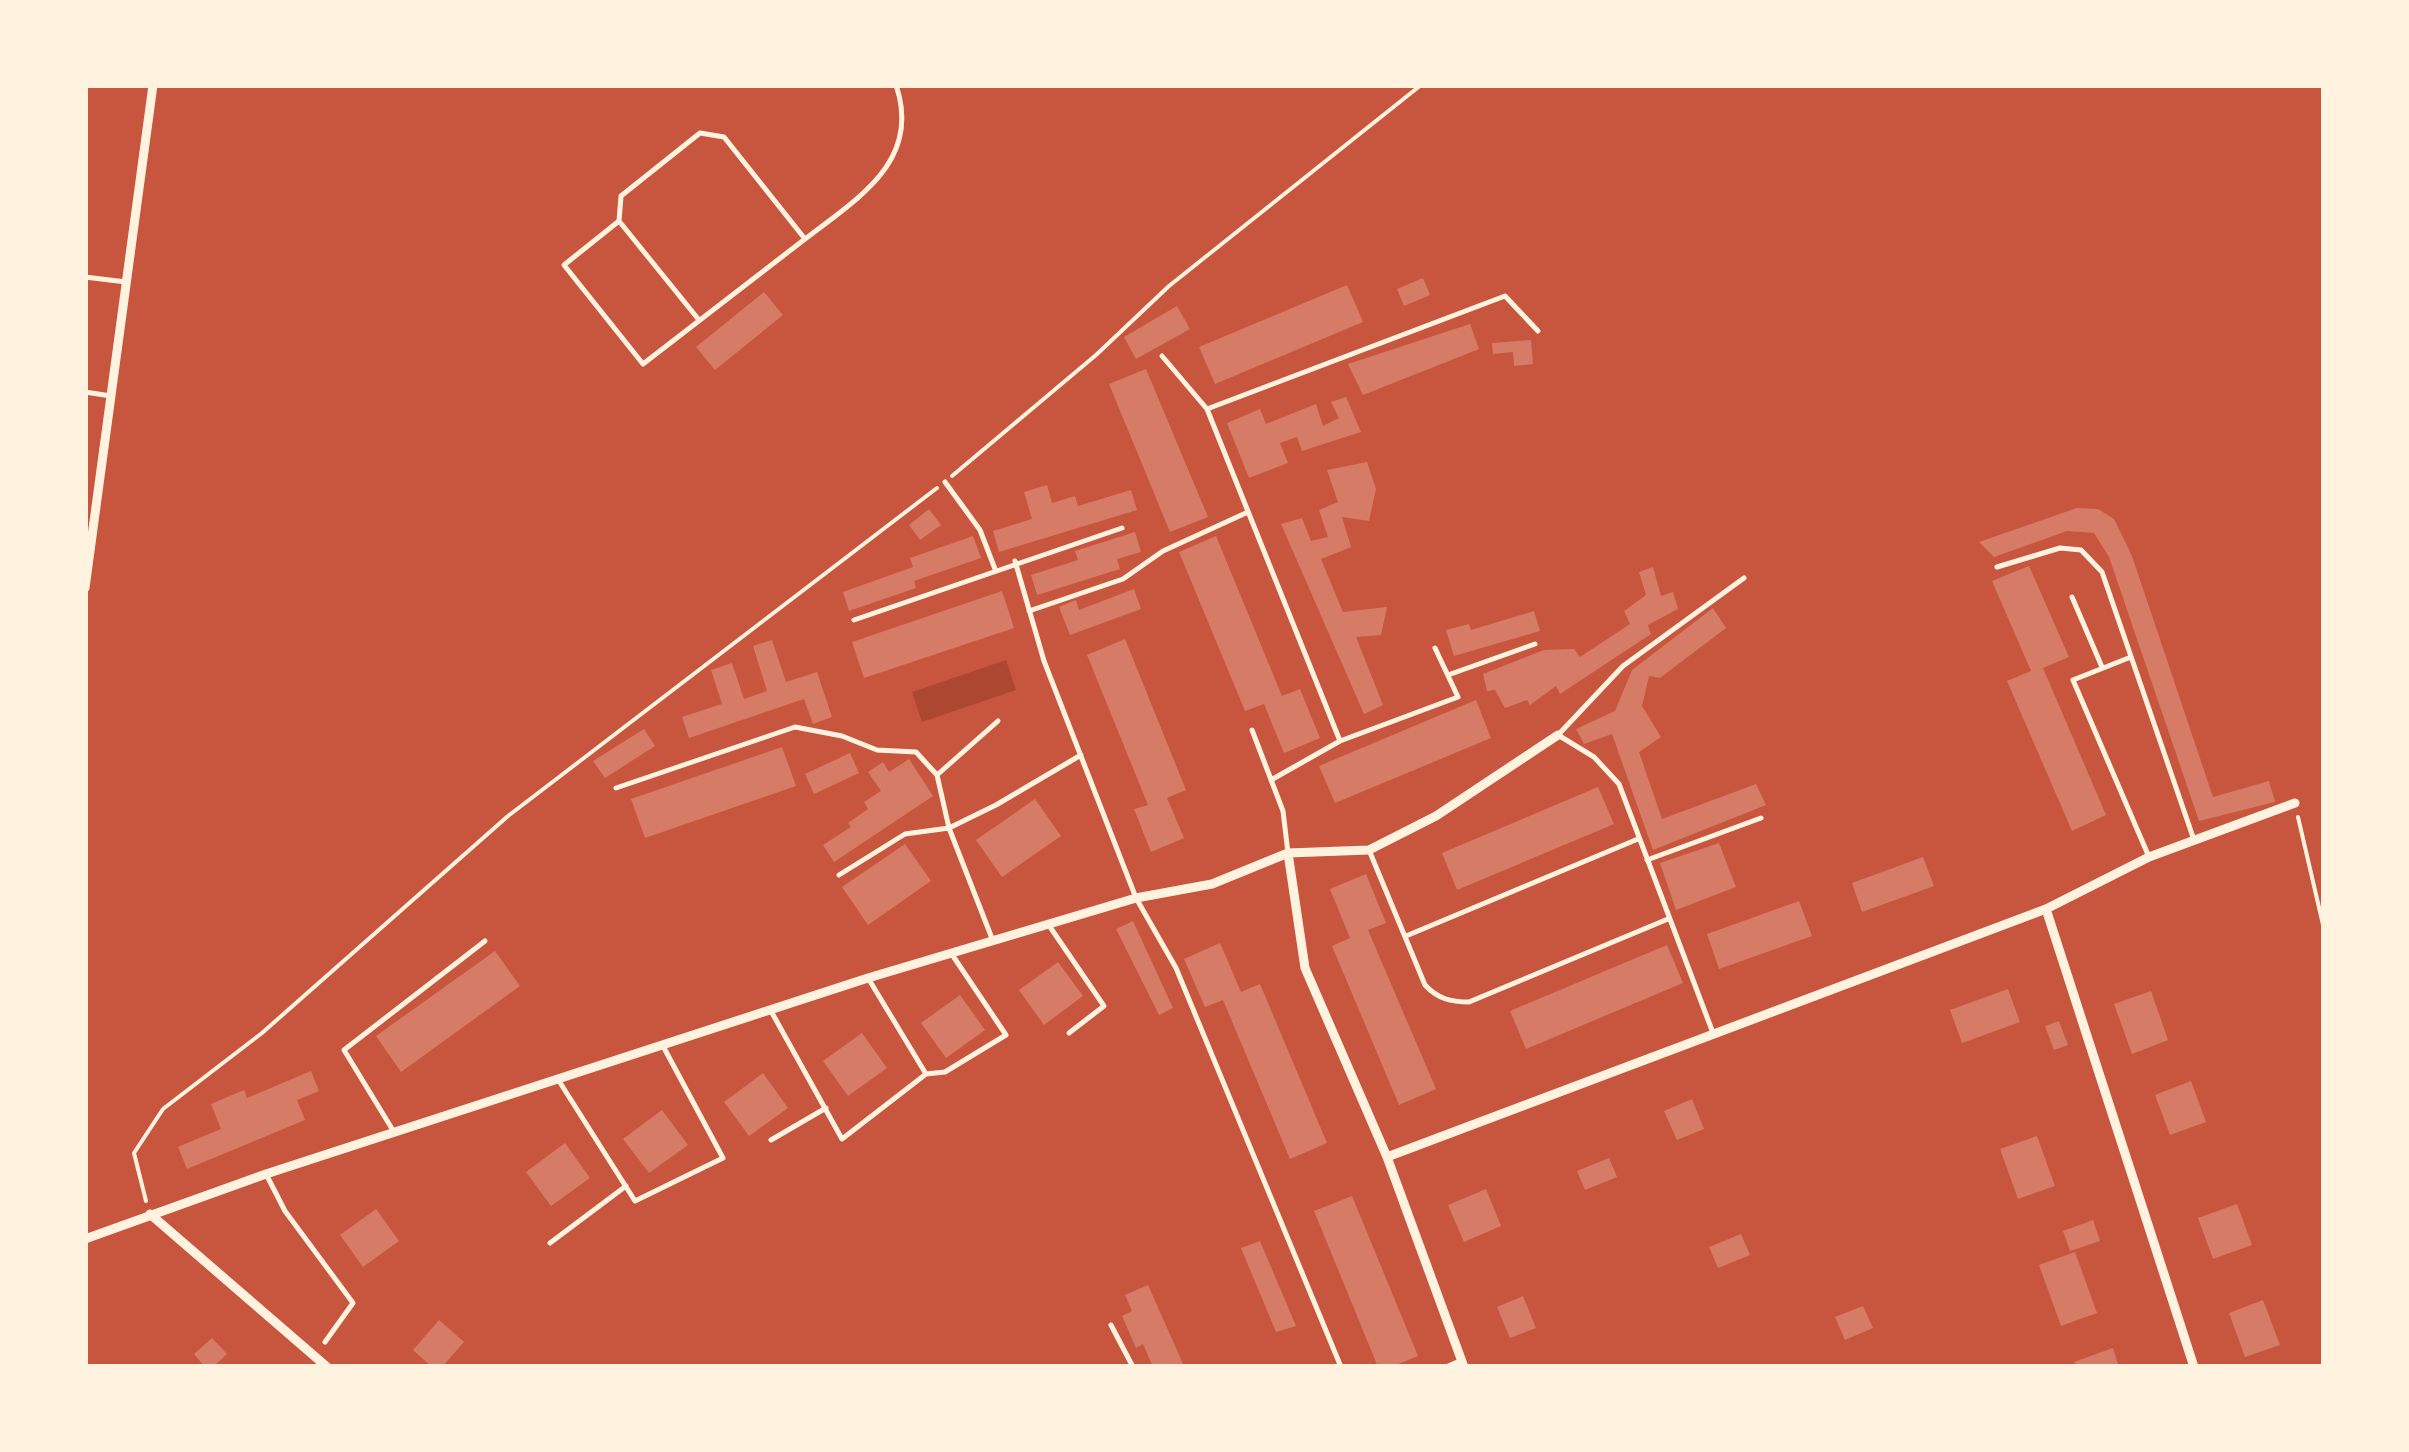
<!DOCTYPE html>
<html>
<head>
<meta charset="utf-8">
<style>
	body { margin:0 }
	#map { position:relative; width:2409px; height:1452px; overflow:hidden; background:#c8553d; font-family:Inter,sans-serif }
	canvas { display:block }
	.frame { position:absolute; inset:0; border:88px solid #fff3e0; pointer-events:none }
</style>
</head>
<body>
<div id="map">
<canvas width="2409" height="1452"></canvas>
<div class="frame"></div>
</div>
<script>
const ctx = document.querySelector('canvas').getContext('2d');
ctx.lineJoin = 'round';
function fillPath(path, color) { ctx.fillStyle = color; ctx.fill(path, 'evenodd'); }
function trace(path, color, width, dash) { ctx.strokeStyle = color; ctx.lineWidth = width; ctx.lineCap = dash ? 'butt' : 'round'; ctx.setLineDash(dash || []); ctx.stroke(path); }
const green = new Path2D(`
	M1006,660L1016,690L922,722L912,692Z`);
const building = new Path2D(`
	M1423,278L1430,295L1404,306L1397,289Z
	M1347,285L1363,322L1215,384L1199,347Z
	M764,292L783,315L715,370L696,347Z
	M1177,306L1190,329L1136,359L1124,337Z
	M1470,324L1479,349L1363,395L1348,364Z
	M1531,340L1533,364L1514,366L1513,352L1493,354L1492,343Z
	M1146,369L1208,517L1170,532L1109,384Z
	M1346,397L1361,432L1302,451L1297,437L1280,443L1288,463L1249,478L1227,423L1260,409L1266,424L1316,404L1323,426L1339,418L1331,402Z
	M1367,462L1376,489L1369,521L1342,517L1351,547L1321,559L1343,612L1387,607L1381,635L1356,637L1383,705L1364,714L1281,524L1302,518L1311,541L1328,537L1319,510L1338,502L1327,470Z
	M1047,485L1052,503L1075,496L1078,506L1131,490L1137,510L999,552L993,531L1032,519L1024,492Z
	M2077,508L2098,509L2114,519L2132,556L2213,797L2269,781L2275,802L2199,821L2109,557L2094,533L2067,531L1994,557L1979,542Z
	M929,509L941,525L920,540L909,525Z
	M1135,532L1141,552L1117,559L1120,569L1037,595L1031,575L1078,560L1075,551Z
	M973,536L981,558L914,581L916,588L849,611L843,592L913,567L910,558Z
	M1216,536L1282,696L1300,689L1320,738L1284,753L1264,704L1245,711L1179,552Z
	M2029,566L2069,657L2043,668L2106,815L2072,831L2007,681L2031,671L1992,581Z
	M1653,567L1661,596L1673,592L1678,609L1648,625L1651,634L1560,694L1556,686L1530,705L1527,700L1505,708L1495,690L1487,691L1483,674L1544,650L1574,649L1580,657L1630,624L1624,611L1646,595L1639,572Z
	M1134,589L1141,609L1070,635L1059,607L1076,600L1079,610Z
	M1002,591L1014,628L864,678L852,642Z
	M1713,608L1726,628L1660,678L1649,676L1642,706L1661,737L1639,752L1662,819L1756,784L1766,805L1653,850L1612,734L1584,744L1576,729L1615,711L1632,670Z
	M1534,611L1540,631L1454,656L1446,630L1469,624L1471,630Z
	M1125,639L1186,790L1167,798L1184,838L1151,852L1134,809L1148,805L1087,655Z
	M772,640L786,682L817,672L832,717L813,724L804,699L689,738L682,717L722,704L711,670L732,663L744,699L767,691L753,646Z
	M1476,700L1491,738L1335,803L1319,766Z
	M644,729L655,746L605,778L593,761Z
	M782,747L796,786L645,838L631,799Z
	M850,753L859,773L814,794L805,774Z
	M909,759L933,796L834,862L823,845L851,827L848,823L868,809L864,802L881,791L868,772L883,762L889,772Z
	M1598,787L1614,824L1457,890L1442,853Z
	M1035,799L1061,836L1002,877L976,840Z
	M1719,843L1736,887L1676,910L1660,863Z
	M905,844L931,881L868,925L842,887Z
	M1923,857L1934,886L1862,912L1852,883Z
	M1366,874L1386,923L1368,930L1436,1089L1399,1105L1332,946L1350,938L1330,889Z
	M1799,901L1812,936L1719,969L1707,934Z
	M1133,921L1173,1008L1159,1015L1116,929Z
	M1220,943L1241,992L1260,984L1327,1143L1290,1159L1223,1000L1205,1007L1184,959Z
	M1667,945L1683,983L1526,1049L1510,1011Z
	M495,951L520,986L401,1072L376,1036Z
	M1058,962L1083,996L1044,1025L1019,990Z
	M2008,989L2020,1022L1962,1043L1950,1010Z
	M2151,991L2168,1040L2132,1054L2114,1004Z
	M960,995L985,1030L946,1058L921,1023Z
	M2059,1021L2068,1045L2054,1050L2045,1026Z
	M862,1033L887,1068L848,1096L823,1061Z
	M311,1071L319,1091L297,1100L305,1120L187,1169L178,1147L221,1129L211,1104L244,1090L247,1098Z
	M763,1073L788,1108L749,1136L724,1102Z
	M2191,1081L2206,1122L2170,1135L2155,1095Z
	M1692,1099L1704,1129L1677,1140L1664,1111Z
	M662,1110L688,1145L649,1173L623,1139Z
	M2037,1136L2055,1186L2018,1199L2000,1149Z
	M565,1143L590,1178L551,1206L526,1172Z
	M1609,1158L1617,1177L1585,1190L1577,1171Z
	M1486,1189L1501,1226L1464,1242L1448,1205Z
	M1352,1196L1418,1356L1391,1367H1378L1314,1211Z
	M2237,1204L2252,1245L2213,1259L2198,1218Z
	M376,1209L399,1241L363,1267L340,1235Z
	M2093,1220L2100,1241L2070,1251L2063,1231Z
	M1741,1234L1750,1255L1718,1268L1709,1247Z
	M1260,1241L1296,1326L1276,1332L1241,1248Z
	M2075,1252L2097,1313L2061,1326L2039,1265Z
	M1148,1285L1180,1357L1184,1367H1153L1143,1344L1136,1348L1122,1316L1132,1311L1125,1295Z
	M1523,1296L1536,1328L1510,1338L1497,1307Z
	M2263,1300L2280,1345L2245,1357L2229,1313Z
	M1863,1306L1873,1328L1845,1340L1835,1317Z
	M439,1320L464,1342L442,1367H432L413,1350Z
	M212,1338L227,1354L213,1367H205L194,1354Z
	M2113,1348L2119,1367H2076L2074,1362Z`);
const path = new Path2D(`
	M952,476L1096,355L1169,286L1421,85
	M2298,817L2324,929
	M146,1201L134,1153L163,1109L262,1033L508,816L937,488`);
const service = new Path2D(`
	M619,221L699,320
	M805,239L724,137L700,133L621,196L619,221L564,265L643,364L805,239C858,198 922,161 896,85
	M85,277L126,282
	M1162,356L1207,409L1340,741
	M85,392L111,396
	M1207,409L1505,296L1538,331
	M945,482L980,530L995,569
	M1015,561L1044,661L1136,898L1176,968L1341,1367
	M1997,567L2060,548L2081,550L2102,572L2194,840
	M2072,597L2102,667
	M1029,611L1123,579L1163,551L1248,512
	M854,620L1122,528
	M2131,657L2073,680L2149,857
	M1448,675L1535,644
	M1252,730L1283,811L1288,853
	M937,775L998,721
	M1271,780L1340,741L1458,697L1435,648
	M616,788L795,727L842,736L877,750L916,752L937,775L949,828L993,941
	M1369,850L1425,985C1438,999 1451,1002 1469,1002L1668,919
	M1647,860L1761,818
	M839,875L905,834L949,828L996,805L1081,755
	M1048,924L1104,1006L1069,1033
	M1406,936L1638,839
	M771,1011L842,1139L926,1074L868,978
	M1713,1033L1619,784L1594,757L1558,735L1623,666L1744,578
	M926,1074L945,1072L1006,1035L951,953
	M559,1081L635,1201L723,1158L663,1046
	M394,1132L344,1050L485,941
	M771,1140L826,1108
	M266,1174L285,1211L353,1303L325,1342
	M550,1243L626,1186
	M1111,1325L1133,1367
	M1446,1367L1462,1360`);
const minor = new Path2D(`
	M85,588L153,85
	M1288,853L1305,968L1387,1157L1464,1367
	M2046,909L2194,1367
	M1387,1157L2046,909L2149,857L2295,803
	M150,1214L327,1367
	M85,1239L266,1174L868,978L1136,898L1212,884L1288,853L1369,850L1436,816L1558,735`);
fillPath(green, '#ae4732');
fillPath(building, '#d67c66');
trace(path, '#fff3e0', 4);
trace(service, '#fff3e0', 5);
trace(minor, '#fff3e0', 9);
</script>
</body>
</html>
